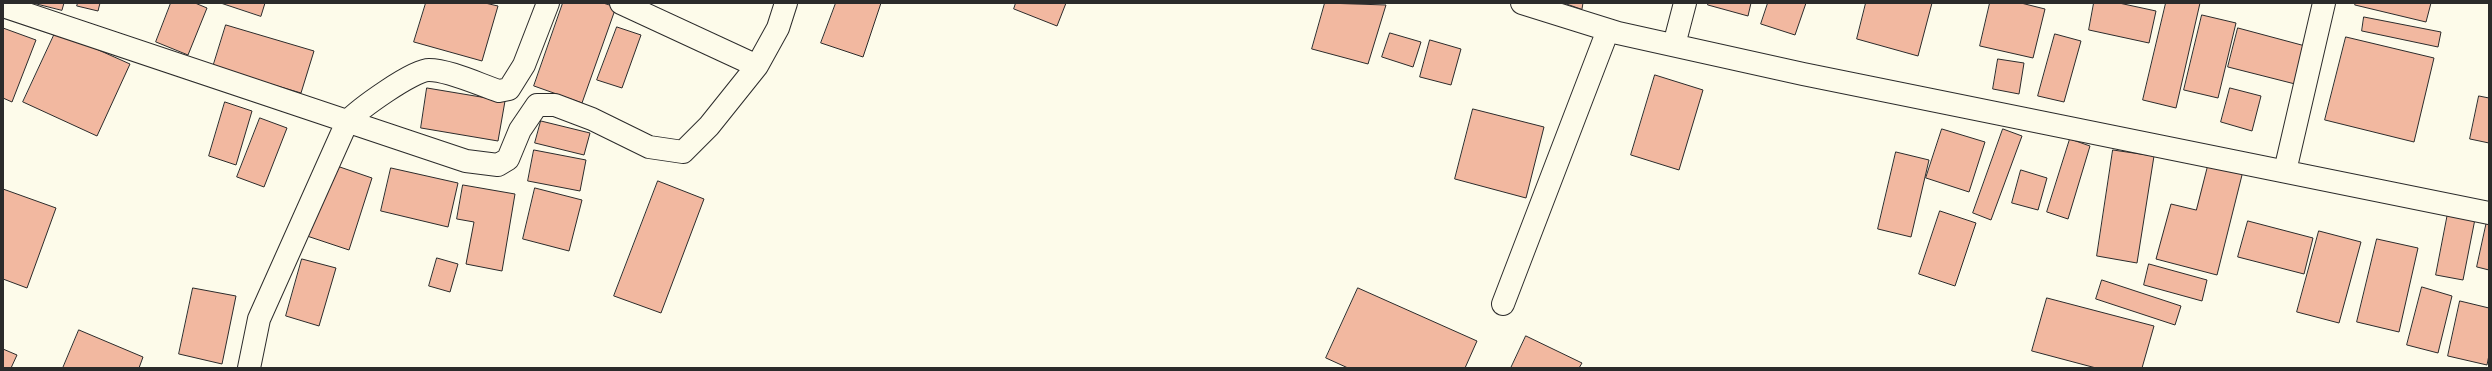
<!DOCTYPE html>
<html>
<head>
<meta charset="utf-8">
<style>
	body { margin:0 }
	#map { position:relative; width:2492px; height:371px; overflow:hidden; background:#fdfbea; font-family:Quicksand,sans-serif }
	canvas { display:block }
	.frame { position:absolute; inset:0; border:4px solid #2b2b2b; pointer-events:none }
</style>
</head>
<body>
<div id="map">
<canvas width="2492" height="371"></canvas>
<div class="frame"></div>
</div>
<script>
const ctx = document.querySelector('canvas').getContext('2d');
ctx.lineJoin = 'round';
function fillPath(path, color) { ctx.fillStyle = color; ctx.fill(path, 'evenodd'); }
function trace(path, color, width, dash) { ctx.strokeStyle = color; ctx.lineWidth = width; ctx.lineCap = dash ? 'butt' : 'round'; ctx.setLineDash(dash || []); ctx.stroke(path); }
const building = new Path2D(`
	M33,3H64L62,10Z
	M78,3H100L98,11L77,6Z
	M171,3H195L207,8L188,55L156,42Z
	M221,3H265L261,16Z
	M426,3H485L498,6L482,61L414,42Z
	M563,3H603L616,7L582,103L534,86Z
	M836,3H881L863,57L821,43Z
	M1016,3H1066L1057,26L1014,9Z
	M1325,3L1386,5L1368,64L1312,49Z
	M1564,3H1583L1582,9Z
	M1708,3H1751L1748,16L1708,5Z
	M1768,3H1806L1795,35L1761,24Z
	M1866,3H1932L1918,56L1857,39Z
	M1990,3H2021L2045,9L2033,58L1980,46Z
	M2094,3H2119L2156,11L2149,43L2089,30Z
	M2166,3H2200L2176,108L2143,100Z
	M2356,3H2431L2426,22L2355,5Z
	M2202,15L2236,23L2218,98L2184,90Z
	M2364,17L2441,32L2438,47L2362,31Z
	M226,25L314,51L301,93L213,67Z
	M617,27L641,35L622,88L597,80Z
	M3,28L36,40L12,102L3,98Z
	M2238,28L2309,47L2299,85L2228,67Z
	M56,31L130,64L97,136L23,102Z
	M1390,33L1421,42L1413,67L1382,57Z
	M2055,34L2081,41L2064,102L2038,96Z
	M2346,37L2434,58L2414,142L2325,120Z
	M1430,40L1461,49L1451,85L1420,77Z
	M1998,59L2024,63L2019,94L1993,89Z
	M1655,75L1703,90L1679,170L1631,155Z
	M427,88L505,101L498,141L421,128Z
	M2230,88L2261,96L2252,131L2221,122Z
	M2479,96L2489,98V143L2470,139Z
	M225,102L252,111L236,165L209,156Z
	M1473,109L1544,127L1526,198L1455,179Z
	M260,118L287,128L264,187L237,177Z
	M541,121L590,133L584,155L535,143Z
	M1942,129L1985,142L1969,192L1926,178Z
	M2003,129L2022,136L1991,220L1973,213Z
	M2070,139L2090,146L2068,219L2047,212Z
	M534,150L586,160L580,191L528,181Z
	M2113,150L2154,156L2137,263L2097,256Z
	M1896,152L1929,160L1911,237L1878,229Z
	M2209,162L2243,171L2217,275L2156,259L2171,204L2196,210Z
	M331,164L372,178L349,250L307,236Z
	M391,168L458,183L448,227L381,211Z
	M2021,170L2047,178L2038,210L2012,203Z
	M658,181L704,199L661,313L614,296Z
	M463,185L515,194L502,271L466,264L474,222L457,219Z
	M535,188L582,200L569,251L523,239Z
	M3,189L56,208L27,288L3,279Z
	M1940,211L1976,223L1955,286L1919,274Z
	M2448,213L2475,219L2463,280L2436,275Z
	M2248,221L2313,238L2304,274L2238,257Z
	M2487,221H2489V270L2477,267Z
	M2319,231L2361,242L2339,323L2297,312Z
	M2377,239L2418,248L2399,332L2357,322Z
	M437,258L458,264L450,292L429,286Z
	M302,259L336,268L319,326L286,316Z
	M2149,264L2207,280L2202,301L2144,285Z
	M2102,280L2181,306L2175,325L2096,299Z
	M2422,287L2452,296L2438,353L2407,345Z
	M193,288L236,296L222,364L179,354Z
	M1358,288L1477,341L1465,368H1348L1326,358Z
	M2047,298L2154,326L2142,368H2096L2032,351Z
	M2460,301L2489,308V355L2487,365L2448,356Z
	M79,330L143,357L139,368H63Z
	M1526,336L1582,363L1579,368H1511Z
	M3,349L17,355L11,368H3Z`);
const street = new Path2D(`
	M621,3L757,66L778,28L786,3
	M1522,3L1618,33L1803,74L2489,213
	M3,6L466,161L498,165L508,159L520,130L537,105H555L592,119L649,147L683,152L709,126L757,66
	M1674,45L1685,3
	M2285,171L2324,3
	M1503,304L1608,30
	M249,368L259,319L347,122C359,109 413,70 429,70C449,70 480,85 499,91L509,89L524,65L548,3`);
fillPath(building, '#f2b8a0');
trace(building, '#2b2b2b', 1);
trace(street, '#2b2b2b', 24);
trace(street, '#fdfbea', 22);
</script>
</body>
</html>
